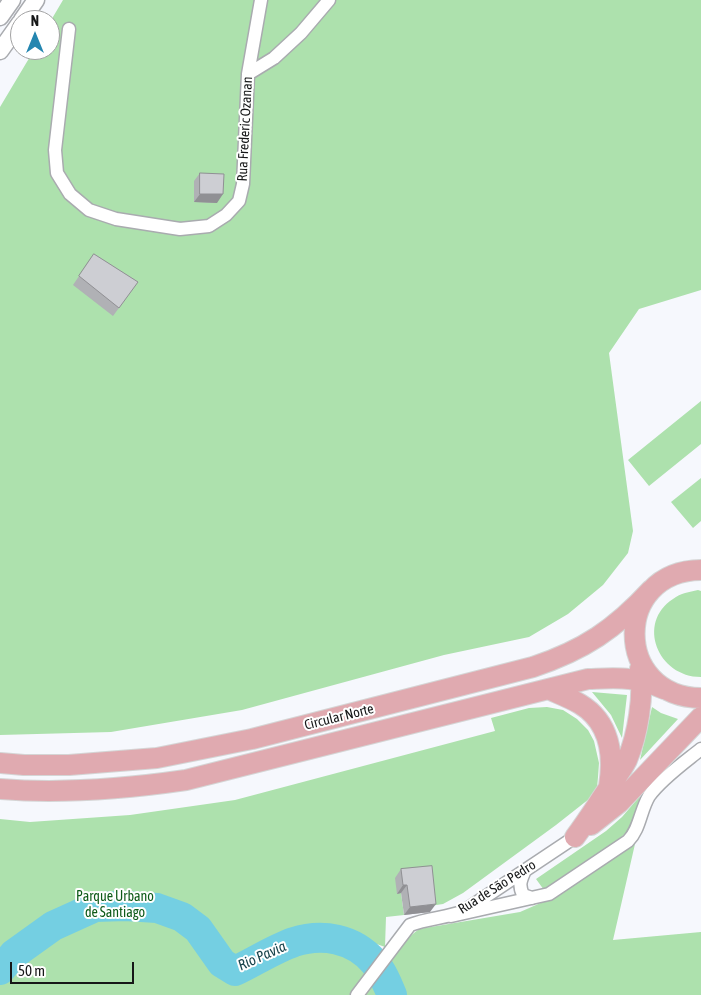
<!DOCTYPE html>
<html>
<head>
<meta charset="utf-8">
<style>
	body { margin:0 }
	#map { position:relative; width:701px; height:995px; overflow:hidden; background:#f6f8fd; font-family:"Asap Condensed",sans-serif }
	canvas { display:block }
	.north { position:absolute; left:10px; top:10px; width:50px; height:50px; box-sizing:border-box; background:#fff; border:1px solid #a2a2a3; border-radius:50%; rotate:0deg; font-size:14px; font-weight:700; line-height:20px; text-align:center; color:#161718 }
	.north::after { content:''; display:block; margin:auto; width:18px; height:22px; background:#2486b0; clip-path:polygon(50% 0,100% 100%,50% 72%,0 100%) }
	.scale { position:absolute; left:10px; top:962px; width:124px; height:22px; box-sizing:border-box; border:2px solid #161718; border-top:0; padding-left:6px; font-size:15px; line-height:18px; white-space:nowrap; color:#161718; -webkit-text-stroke:4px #fff; paint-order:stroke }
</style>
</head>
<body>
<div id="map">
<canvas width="701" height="995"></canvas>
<div class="north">N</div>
<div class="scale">50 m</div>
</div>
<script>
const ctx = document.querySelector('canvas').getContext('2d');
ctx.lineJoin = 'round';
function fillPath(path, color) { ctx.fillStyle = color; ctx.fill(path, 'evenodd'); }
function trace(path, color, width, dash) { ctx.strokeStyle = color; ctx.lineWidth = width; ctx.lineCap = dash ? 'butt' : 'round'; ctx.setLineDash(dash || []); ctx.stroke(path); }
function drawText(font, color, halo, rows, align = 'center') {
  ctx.font = font + ' "Asap Condensed",sans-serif'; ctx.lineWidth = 4; ctx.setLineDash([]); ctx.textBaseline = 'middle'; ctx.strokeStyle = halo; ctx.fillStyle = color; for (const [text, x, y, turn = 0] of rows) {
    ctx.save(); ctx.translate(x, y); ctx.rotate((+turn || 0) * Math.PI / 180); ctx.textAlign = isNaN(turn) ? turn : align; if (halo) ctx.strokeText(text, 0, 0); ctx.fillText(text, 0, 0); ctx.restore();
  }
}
const green = new Path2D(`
	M63,0H701V290L639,309L609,353L633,531L628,553L603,585L568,614L529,637L444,655L242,710L111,732L0,735V107L34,50H50V22Z
	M701,401V444L649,486L628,460Z
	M701,478V521L693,528L671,502Z
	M698,590L701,591V677C658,677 636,623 673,599C681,593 689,592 698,590Z
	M592,692L627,695L622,738L611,715Z
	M547,707L563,710L577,719L588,730L594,741L599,763L598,777L597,788L589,799L556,825L463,893L443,904L430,906L401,893L404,915L386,917L385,947C357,937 323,924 293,936C278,942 248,964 233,962C225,961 210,938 207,931C205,927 205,923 204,920L201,936L203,945L216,963L224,971L233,976L244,974L296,948L315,944H334L351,952L367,975L352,995H0V819L30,822L130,815L235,800L495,731L491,718L529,708Z
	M652,707L661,713L678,719L640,760Z
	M640,796L638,815L630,829L617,841L544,890L536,879L606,831L622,817Z
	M635,844L613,940L701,932V995H365L409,937L419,929L520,912L559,895Z`);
const river = new Path2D(`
	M0,970L14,954L53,926L95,907L126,906L157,908L182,917L198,929L222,963L235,971C254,962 274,949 294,942C322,933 353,938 374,962C382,971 387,983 392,995`);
const minor = new Path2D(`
	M69,29L55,150L57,173L70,194L89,210L116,219L180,229L209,226L226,215L239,201L243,184L248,74L261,0
	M248,74L274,58L301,33L329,0
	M525,870C521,880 518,884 523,895L532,898
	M451,916L549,894L628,841C640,829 640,811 649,796C661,779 685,762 701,749
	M357,995L410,925C428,918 447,918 464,911L575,837`);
const tertiary = new Path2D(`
	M0,17L12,0
	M22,20L36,0
	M0,51L20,23`);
const primary = new Path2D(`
	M701,570C612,571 613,697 701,698
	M548,689C559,694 570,698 580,704C610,722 614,755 609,786
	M0,763L24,765H69L157,758L252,739L533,667C584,650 615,629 651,590
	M0,789C62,794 124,789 186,780L588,679C619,678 634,676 664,689
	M591,825L619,803L701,717
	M575,837C587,821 597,805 608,789C615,779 622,770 627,760C638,734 644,696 640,669`);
const wall = new Path2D(`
	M200,173L217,203L194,202V181Z
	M94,254L138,282L113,316L73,285Z
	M401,869L430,912L404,915L401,893L397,894L395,878Z`);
const shadedWall = new Path2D(`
	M200,194H223L217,203L194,202Z
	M403,885H407L401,893L397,894Z
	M436,904L430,912L404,915L410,907Z`);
const building = new Path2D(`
	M200,173L224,174L223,194H200Z
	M94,254L138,282L119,308L79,276Z
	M432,866L436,904L410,907L407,885H403L401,869Z`);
const streetNames = [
	["Rua Frederic Ozanan",245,129,-87],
	["Circular Norte",339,717,-14],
	["Rua de São Pedro",497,887,-32]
];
const parkNames = [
	["Parque Urbano",115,897],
	["de Santiago",115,913]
];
const waterNames = [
	["Rio Pavia",262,956,-24]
];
fillPath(green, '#ade1ad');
trace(river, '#74cfe2', 30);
trace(minor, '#a9abaf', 15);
trace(tertiary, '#a9abaf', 19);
trace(primary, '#d5d5d5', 22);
trace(minor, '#fff', 12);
trace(tertiary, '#fff', 16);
trace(primary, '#e0aab0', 20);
fillPath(wall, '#b0b1b5');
fillPath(shadedWall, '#909094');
fillPath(building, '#cdced3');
trace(building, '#909094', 1);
drawText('14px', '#161718', '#fff', streetNames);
drawText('14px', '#0d5a18', '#fff', parkNames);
drawText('italic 15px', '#18434b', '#fff', waterNames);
</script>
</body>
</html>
